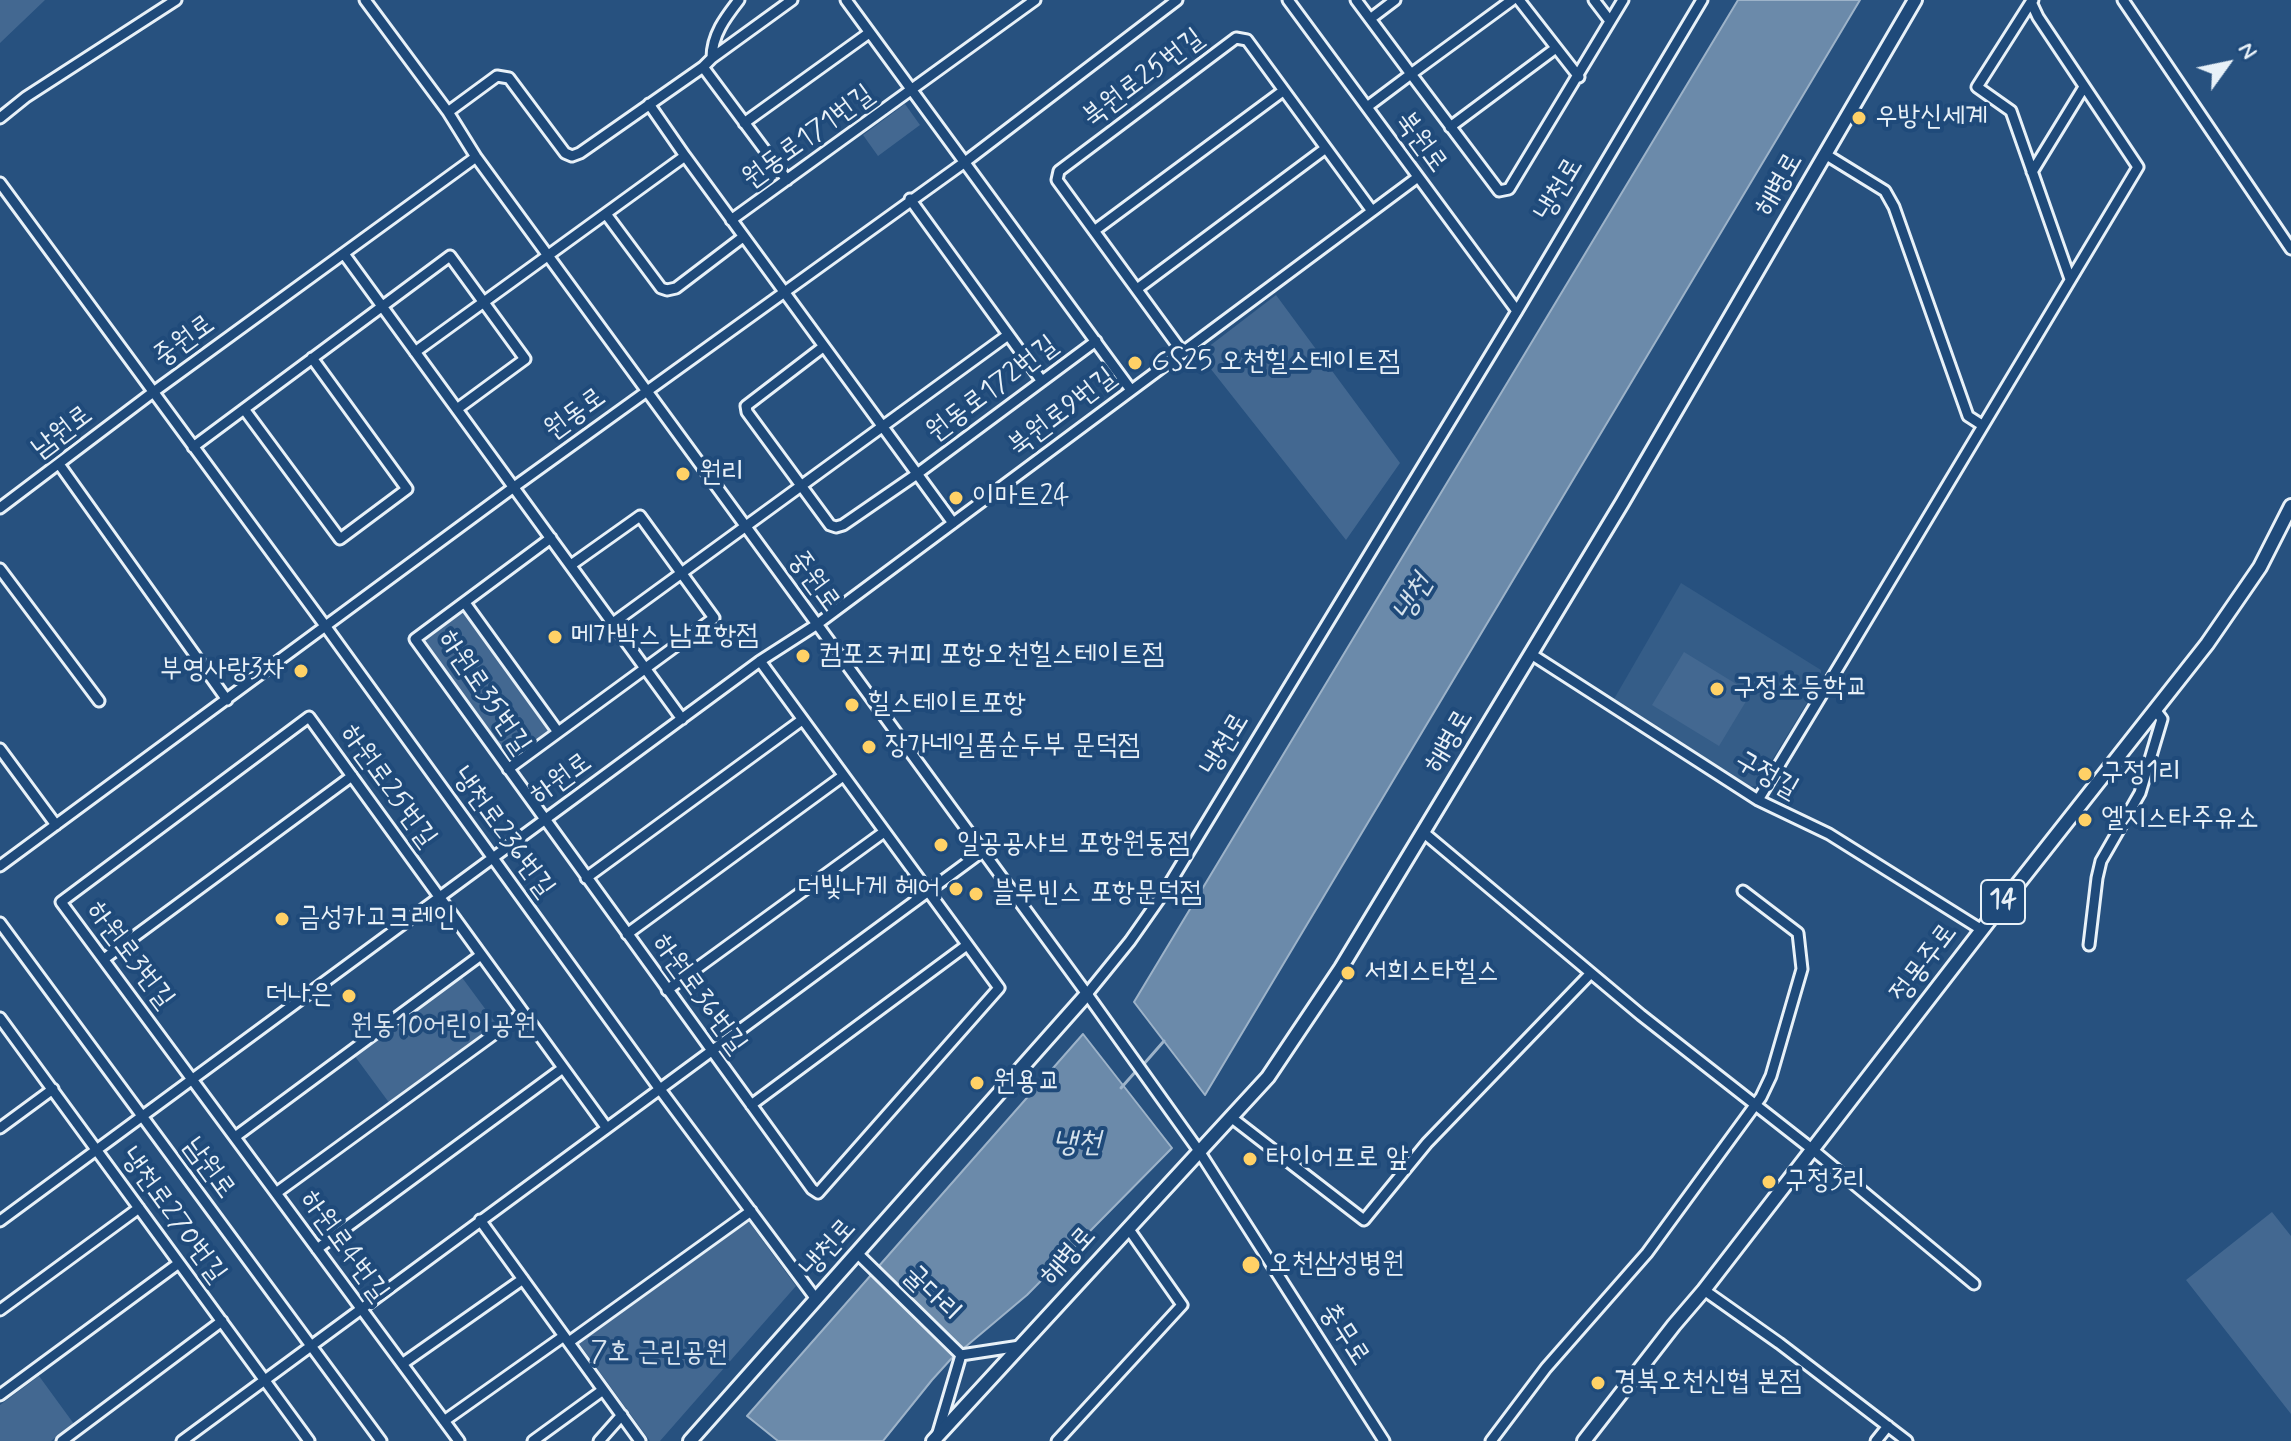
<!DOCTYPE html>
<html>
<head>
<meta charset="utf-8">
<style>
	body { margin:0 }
	#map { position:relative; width:2291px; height:1441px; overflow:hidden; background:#27517f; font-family:Mynerve,sans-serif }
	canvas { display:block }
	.north { position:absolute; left:2187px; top:24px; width:80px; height:80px; -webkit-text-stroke:6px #1f4a7a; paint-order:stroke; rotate:57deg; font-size:22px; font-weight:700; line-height:32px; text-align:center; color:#e8f1f8 }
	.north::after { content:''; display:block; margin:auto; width:28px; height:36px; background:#e8f1f8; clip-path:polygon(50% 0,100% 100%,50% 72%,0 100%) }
</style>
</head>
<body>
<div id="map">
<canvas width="2291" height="1441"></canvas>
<div class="north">N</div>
</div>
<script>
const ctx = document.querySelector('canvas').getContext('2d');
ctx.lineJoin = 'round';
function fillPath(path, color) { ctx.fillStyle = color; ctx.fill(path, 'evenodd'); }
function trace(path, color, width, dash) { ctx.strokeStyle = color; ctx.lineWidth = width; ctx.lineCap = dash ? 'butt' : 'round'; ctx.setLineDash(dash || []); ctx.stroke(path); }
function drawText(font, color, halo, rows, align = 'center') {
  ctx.font = font + ' Mynerve,"Poor Story",sans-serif'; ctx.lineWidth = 8; ctx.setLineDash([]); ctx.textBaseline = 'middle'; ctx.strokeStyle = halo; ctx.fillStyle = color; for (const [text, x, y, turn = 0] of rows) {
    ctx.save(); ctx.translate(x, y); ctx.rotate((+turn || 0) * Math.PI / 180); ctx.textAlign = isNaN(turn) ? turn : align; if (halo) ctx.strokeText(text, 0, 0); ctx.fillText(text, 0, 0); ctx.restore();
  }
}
const built = new Path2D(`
	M1681,583L1821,670V680L1756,786H1749L1614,699Z`);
const green = new Path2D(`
	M0,0H45L0,43Z
	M905,104L920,125L878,156L863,135Z
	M1276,295L1400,463L1346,540L1199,354Z
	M466,610L554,729L515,758L507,757L424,646L425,638Z
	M1684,652L1751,693L1719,746L1652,705Z
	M458,972L500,1029L393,1108L351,1051Z
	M2272,1212L2291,1236V1414L2186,1280Z
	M744,1221L749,1222L796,1286L660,1441H650L578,1342Z
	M39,1376L74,1424L51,1441H0V1405Z`);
const water = new Path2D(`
	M1738,0H1860L1205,1095L1134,1002Z
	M1083,1034L1172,1148L1027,1295L951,1359L932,1380L883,1441H778L747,1416Z`);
const stream = new Path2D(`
	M1143,1065L1164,1041
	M1121,1088L1137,1070`);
const minor = new Path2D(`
	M365,0L448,112L476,157L1087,994L1199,1151L1384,1441
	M846,0L1131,390
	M1288,0L1517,311
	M1356,0L1411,74L1512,0
	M1519,0L1579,77
	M1594,0L1610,21
	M2123,0L2291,249
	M2031,2L1977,87L2011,111L2070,279
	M1370,19L1395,0
	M712,58C712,35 725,18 739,0
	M703,67L787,180
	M649,104L685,156
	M1367,107L1411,74L1499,191L1509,189L1623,0
	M448,112L497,76L509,78L565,153L572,156L580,153L703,67L712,58L792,0
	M0,118L26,97L176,0
	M744,123L869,33
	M1450,127L1556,48
	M1825,154L1885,191L1894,207L1968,416L1982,425
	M2032,172L2084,87
	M0,183L326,627L659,1088L816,1299
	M910,199L1041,380
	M606,214L661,288L667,290L676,288L743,237
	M731,220L1035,0
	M1094,231L1283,91
	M344,254L682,719
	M1137,289L1326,148
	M823,347L746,406L747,412L830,525L836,527L843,525L917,474L1096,341
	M415,352L685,156L953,523
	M1183,353L1057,180L1059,171L1236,38L1247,40L1372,211
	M244,409L340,539L407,489L312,358
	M193,447L450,256L525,359L457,409
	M59,464L227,700
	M0,508L152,393L476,157
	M551,538L415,639L812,1189L818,1193L999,988L760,661
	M0,569L99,701
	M465,603L558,732
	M613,623L1008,335
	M1531,654L1758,800L1829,834L1982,930
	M0,749L56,825
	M508,769L714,618L640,516L571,565
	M1758,800C1886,590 2010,378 2138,167L2038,17L2031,2L2033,0
	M1423,832L1641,1015L1813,1150L1974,1284
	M0,866L514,487L965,162L1177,0
	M586,878L802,720
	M0,923L381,1441
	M627,934L843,776
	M2089,945L2097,878L2101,861L2140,793L2162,719L2156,711
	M104,959L352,776
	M667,990L884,832
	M1087,994L1130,941L1165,891L1517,311L1702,0
	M0,1018L309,1441
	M751,1105L967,945
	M1232,1118L1364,1220L1427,1143L1591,973
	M0,1128L53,1089
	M235,1137L481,955
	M276,1193L523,1013
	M480,1220L640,1441
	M0,1221L760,661L816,625L1418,177
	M317,1249L563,1068
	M857,1253L961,1355
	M1704,1290L1779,1343L1907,1441
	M0,1310L139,1208
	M569,1342L751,1211
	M961,1355L1020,1346
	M402,1364L523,1279
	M0,1395L179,1263
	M444,1421L564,1336
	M937,1436L961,1355
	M62,1441L222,1321
	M182,1441L983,851
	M459,1441L61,902L309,717L606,1127
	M533,1441L603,1390
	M599,1441L622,1415
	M1057,1441L1182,1305L1128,1228
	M1491,1441L1546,1368L1647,1253L1761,1097L1771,1076L1802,969L1798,933L1743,891
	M1876,1441L1888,1426`);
const major = new Path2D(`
	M690,1441L1087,994
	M933,1441L1268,1077L1341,968L1622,503L1915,0
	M1584,1441L1674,1325L1704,1290L1991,918L2207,644L2260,567L2291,506`);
const markers = [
	[1859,118,8,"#ffd166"],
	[1135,363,8,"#ffd166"],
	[683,474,8,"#ffd166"],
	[956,498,8,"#ffd166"],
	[555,637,8,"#ffd166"],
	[803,656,8,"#ffd166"],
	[301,671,8,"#ffd166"],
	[1717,689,8,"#ffd166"],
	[852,705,8,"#ffd166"],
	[869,747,8,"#ffd166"],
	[2085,774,8,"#ffd166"],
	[2085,820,8,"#ffd166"],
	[941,845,8,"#ffd166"],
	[956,889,8,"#ffd166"],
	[976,894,8,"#ffd166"],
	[282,919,8,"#ffd166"],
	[1348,973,8,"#ffd166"],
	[349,996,8,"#ffd166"],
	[977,1083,8,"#ffd166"],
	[1250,1159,8,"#ffd166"],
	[1769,1182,8,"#ffd166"],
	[1251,1265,10,"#ffd166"],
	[1598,1383,8,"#ffd166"]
];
const shields = [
	[2003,902,44]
];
const shieldNames = [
	["14",2003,902]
];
const streetNames = [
	["북원로25번길",1144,79,-37],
	["원동로171번길",809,138,-36],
	["북원로",1420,143,54],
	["해병로",1780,185,-60],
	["냉천로",1560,190,-59],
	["중원로",185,342,-36],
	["원동로172번길",993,390,-37],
	["북원로9번길",1063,413,-37],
	["원동로",576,415,-36],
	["남원로",63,433,-37],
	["중원로",813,582,54],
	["하원로35번길",483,693,56],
	["해병로",1450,742,-59],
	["냉천로",1226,745,-59],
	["구정길",1766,776,30],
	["하원로",562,780,-36],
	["하원로25번길",387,787,54],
	["냉천로236번길",502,833,54],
	["하원로3번길",129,956,53],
	["정몽주로",1925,964,-53],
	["하원로36번길",698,995,54],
	["남원로",208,1169,54],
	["냉천로270번길",172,1216,54],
	["하원로4번길",343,1247,54],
	["냉천로",829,1249,-48],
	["해병로",1069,1257,-48],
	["굴다리",931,1295,44],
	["충무로",1343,1335,57]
];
const poiNames = [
	["우방신세계",1875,118],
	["GS25 오천힐스테이트점",1151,363],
	["원리",699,474],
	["이마트24",972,498],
	["메가박스 남포항점",571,637],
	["컴포즈커피 포항오천힐스테이트점",819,656],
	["부영사랑3차",285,671,"right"],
	["구정초등학교",1733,689],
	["힐스테이트포항",868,705],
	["장가네일품순두부 문덕점",885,747],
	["구정1리",2101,774],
	["엘지스타주유소",2101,820],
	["일공공샤브 포항원동점",957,845],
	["더빛나게 헤어",940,889,"right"],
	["블루빈스 포항문덕점",992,894],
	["금성카고크레인",298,919],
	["서희스타힐스",1364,973],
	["더나은",333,996,"right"],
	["원용교",993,1083],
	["타이어프로 앞",1266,1159],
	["구정3리",1785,1182],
	["오천삼성병원",1269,1265],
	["경북오천신협 본점",1614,1383]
];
const parkNames = [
	["원동10어린이공원",443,1027],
	["7호 근린공원",659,1354]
];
const waterNames = [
	["냉천",1414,599,-59],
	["냉천",1077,1145]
];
fillPath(built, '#355d88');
fillPath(green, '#436891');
fillPath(water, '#6b8aaa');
trace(water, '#9db3c9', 2);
trace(stream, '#9db3c9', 3);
trace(minor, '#e8f1f8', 15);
trace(major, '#e8f1f8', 18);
trace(minor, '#1f4a7a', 9);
trace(major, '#1f4a7a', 12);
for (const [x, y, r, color] of markers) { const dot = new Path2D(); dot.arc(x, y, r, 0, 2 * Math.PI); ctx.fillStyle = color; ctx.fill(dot); trace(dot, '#1f4a7a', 3); }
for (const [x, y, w] of shields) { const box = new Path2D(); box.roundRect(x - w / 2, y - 22, w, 44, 6); ctx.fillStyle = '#1f4a7a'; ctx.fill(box); trace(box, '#e8f1f8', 2); }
drawText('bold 26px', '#e8f1f8', null, shieldNames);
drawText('28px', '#e8f1f8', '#1f4a7a', streetNames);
drawText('28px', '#e8f1f8', '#1f4a7a', poiNames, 'left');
drawText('28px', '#d8e3ee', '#1f4a7a', parkNames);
drawText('italic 30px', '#d5e2ec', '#1f4a7a', waterNames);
</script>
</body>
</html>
